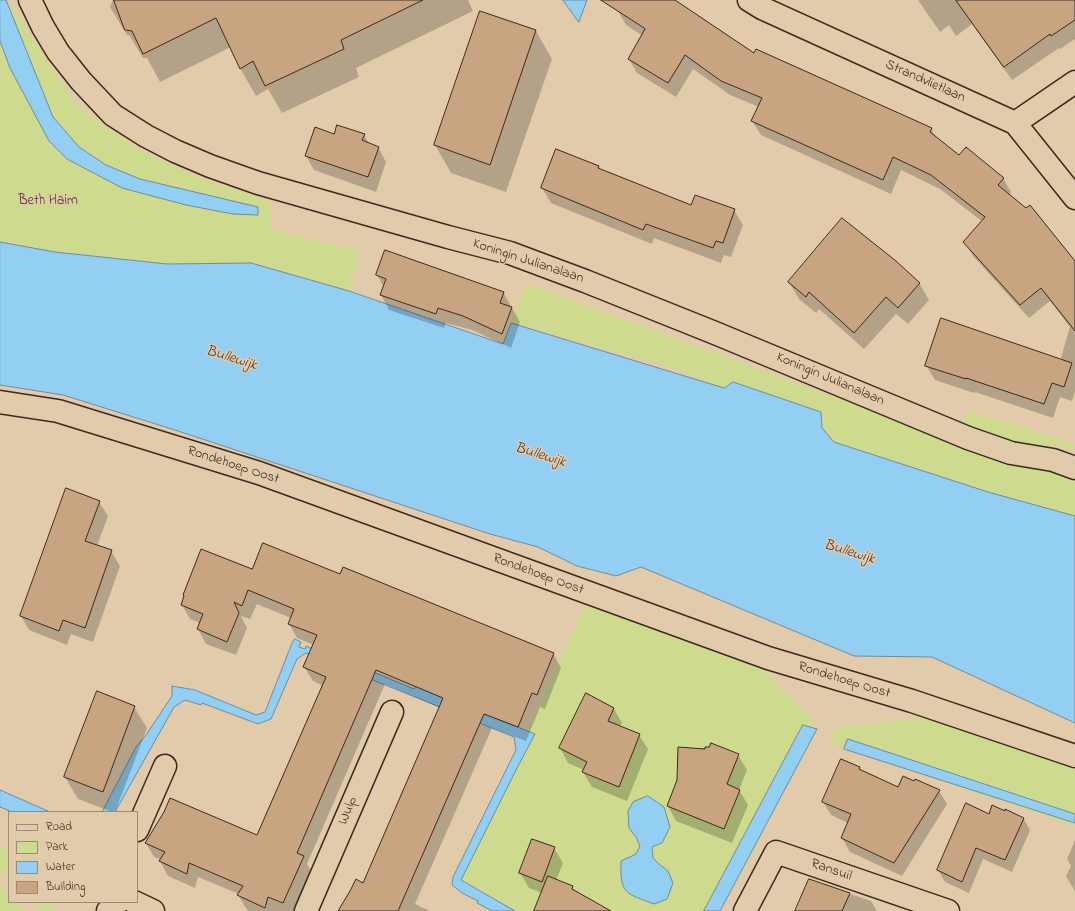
<!DOCTYPE html>
<html>
<head>
<meta charset="utf-8">
<style>
	body { margin:0 }
	#map { position:relative; width:1075px; height:911px; overflow:hidden; background:#e2cbab; font-family:"Indie Flower",sans-serif }
	canvas { display:block }
	.legend { position:absolute; left:8px; top:811px; width:130px; height:92px; box-sizing:border-box; background:#e2cbab; border:1px solid #9f8b73; margin:0; padding:5px 7px; list-style:none; font-size:12px; color:#3b2a1e }
	.legend li { display:flex; align-items:center; gap:8px; height:20px }
	.legend b { width:20px; border:1px solid #9f8b73 }
</style>
</head>
<body>
<div id="map">
<canvas width="1075" height="911"></canvas>
<ul class="legend">
<li><b style="height:5px;background:#e2cbab"></b>Road</li>
<li><b style="height:11px;background:#ceda8d"></b>Park</li>
<li><b style="height:11px;background:#93cef3"></b>Water</li>
<li><b style="height:11px;background:#c8a580"></b>Building</li>
</ul>
</div>
<script>
const ctx = document.querySelector('canvas').getContext('2d');
ctx.lineJoin = 'round';
function fillPath(path, color) { ctx.fillStyle = color; ctx.fill(path, 'evenodd'); }
function trace(path, color, width, dash) { ctx.strokeStyle = color; ctx.lineWidth = width; ctx.lineCap = dash ? 'butt' : 'round'; ctx.setLineDash(dash || []); ctx.stroke(path); }
function drawText(font, color, halo, rows, align = 'center') {
  ctx.font = font + ' "Indie Flower",sans-serif'; ctx.lineWidth = 3; ctx.setLineDash([]); ctx.textBaseline = 'middle'; ctx.strokeStyle = halo; ctx.fillStyle = color; for (const [text, x, y, turn = 0] of rows) {
    ctx.save(); ctx.translate(x, y); ctx.rotate((+turn || 0) * Math.PI / 180); ctx.textAlign = isNaN(turn) ? turn : align; if (halo) ctx.strokeText(text, 0, 0); ctx.fillText(text, 0, 0); ctx.restore();
  }
}
const green = new Path2D(`
	M8,5L14,8L40,51L74,102L134,147L197,177L271,201L270,221L271,229L360,251L349,291L251,263L167,264L55,252L0,241V41L10,68L67,159L122,188L186,205L233,214L258,215V208L140,179L106,165L79,147L53,117Z
	M526,283L956,442L995,460L1050,468L1075,475V516L988,492L834,442L822,428L821,412L733,382L724,388L675,369L511,323Z
	M967,410L1029,429L1075,445V449L1071,450L1059,446L1016,445L961,422Z
	M588,600L748,654L813,720L811,721L809,742L749,860L720,911H514L457,880ZM629,828L652,847L653,858L659,864L668,871L621,861L636,854L640,846L636,837Z
	M931,717L1075,765V826L829,743L832,731L839,727Z
	M0,847L9,851V878L0,869Z
	M0,884L9,893V902H17L25,911H0Z
	M32,902H59L50,911H40Z`);
const water = new Path2D(`
	M0,0H6L53,117L79,147L106,165L140,179L258,207V215L233,214L186,205L122,188L67,159L49,141L10,68L0,41Z
	M563,0H587L579,22Z
	M0,242L55,252L167,264L251,263L349,291L503,344L511,323L724,388L733,382L821,412L822,428L834,442L988,492L1075,516V723L932,657L854,656L641,567L616,576L577,566L538,547L490,534L175,430L63,395L0,385Z
	M295,639L301,642L299,647L305,649L306,646L324,654L325,652L414,689L416,686L535,734L516,770L461,880L515,911H492L477,903L478,901L462,893L452,885L453,877L516,750L514,737L306,653L297,659L271,719L258,724L202,703L201,705L185,700L174,707L115,812H102L136,747L146,735L172,696V686L195,690L256,715L265,712L292,643Z
	M803,725L817,729L720,911H704Z
	M848,739L1075,814V823L844,749Z
	M0,790L50,812H12L0,807Z
	M648,796L664,807L670,827L662,843L652,847L653,858L659,864L668,871L673,883L667,899L654,904C625,893 620,894 621,861L636,854L640,846L636,837L629,828L628,811L633,802Z`);
const shadow = new Path2D(`
	M113,0H468L473,11L356,68L359,77L282,113L268,89L256,96L240,68L231,47L160,82L147,58H143L130,36L127,35L110,7Z
	M626,0H673L755,55L931,129L938,140L959,157L1003,178L1011,192L1009,195L1075,264V392L1072,401L1060,397L1053,418L975,392L974,393L935,380L926,365L1063,361L1061,358L1070,327L1050,301L1029,318L973,256L965,242L983,222L940,189L901,170L891,194L761,135L752,121L759,107L730,95L693,69L676,97L637,73L629,59L643,36L626,25L618,11Z
	M918,0H1075V39L1060,49L1059,48L1012,80L972,24L956,36L949,25L940,32Z
	M481,12L536,31L552,59L506,192L451,173L435,145Z
	M334,135H364L369,144L378,147L386,162L376,192L314,170L306,156Z
	M557,151L599,167L601,170L691,207L734,210L743,225L731,257L724,255L721,263L654,238L652,244L551,203L542,188Z
	M377,275L503,292L520,322L511,348L472,330L446,323L444,328L389,310L381,295L384,287Z
	M789,282L919,283L929,300L908,324L896,314L864,349L819,309L816,313L799,299Z
	M99,502L108,516L97,546L111,551L120,566L93,642L71,634L67,645L29,630L21,616Z
	M253,570L340,576L553,653L561,668L545,709L540,707L526,741L492,728L415,904L430,911H339L364,884L440,708L385,684L307,864L311,871L294,911H249L247,910L238,895L239,894L198,877L195,888L168,876L160,861L161,860L154,857L146,843L257,837L323,686L313,681L304,667L314,645L297,638L289,624L291,618L257,604L250,619L241,616L247,628L236,655L206,644L198,629L200,623L190,619L182,605Z
	M134,707L147,728L115,812H112L78,799L65,777Z
	M614,709L622,723L620,727L639,735L648,749L627,801L592,787L583,772L584,770L568,763L560,748Z
	M738,755L747,770L739,790L748,805L732,843L676,821L668,806Z
	M859,768L860,770L899,788L939,791L947,804L902,876L850,852L842,838L848,823L831,815L823,802Z
	M1005,812L1023,818L1030,830L1012,872L983,859L969,893L945,882L938,870L989,815Z
	M1075,840V891L1066,876L1071,866L1067,859Z
	M554,848L563,863L556,880L572,887L576,892L609,911H540L542,893L529,888L520,873Z
	M809,880L871,901L877,911H796Z`);
const building = new Path2D(`
	M114,0H423L341,40L344,49L265,86L253,61L240,69L216,18L143,54L132,31L125,30Z
	M601,0H675L754,53L756,49L932,128L930,132L959,155L966,147L1004,178L998,185L1026,208L1030,205L1075,261V331L1041,288L1020,305L963,242L985,217L931,175L893,157L883,180L751,121L762,98L721,81L685,55L668,83L628,59L645,29Z
	M956,0H1075V20L1051,36L1050,34L1004,67Z
	M480,11L536,30L490,165L434,145Z
	M337,125L365,134L362,140L379,147L368,177L305,156L315,127L334,134Z
	M556,149L599,166L598,168L691,205L695,195L735,209L723,243L716,241L713,248L646,224L643,230L541,188Z
	M842,218L896,261L920,283L898,308L886,297L854,333L809,292L806,297L788,282Z
	M385,250L504,292L500,303L512,307L502,334L463,316L438,308L436,314L380,295L386,279L376,275Z
	M941,318L1072,363L1064,387L1052,383L1044,404L966,378V379L925,366Z
	M66,488L100,501L85,541L112,550L85,628L63,620L59,631L20,616Z
	M263,543L340,574L343,567L554,653L537,695L532,693L518,727L484,714L398,911H338L350,891L356,879L363,883L443,698L376,670L297,853L304,856L283,903L268,897L265,908L237,895L243,886L189,863L187,874L159,861L165,852L145,843L164,812L170,798L257,835L326,677L303,667L317,635L288,624L294,609L248,590L242,606L234,602L239,613L227,642L197,629L203,614L181,605L184,596L183,595L201,549L252,569Z
	M97,691L135,706L103,792L64,777Z
	M586,693L614,708L608,721L640,734L619,787L582,772L587,762L559,748Z
	M711,743L739,754L727,784L740,790L724,829L667,806L677,780L678,747L705,749V747H709Z
	M841,759L860,767L859,769L898,787L903,776L914,781L915,779L940,790L894,863L841,838L851,814L822,802Z
	M966,803L989,814L992,805L1005,811V809L1024,818L1005,860L976,848L962,882L937,870Z
	M532,839L555,847L542,882L519,873Z
	M548,876L573,886L572,889L611,911H534Z
	M809,879L850,893L842,911H795Z`);
const minor = new Path2D(`
	M30,0L43,27L58,52L81,81L113,115L146,136L175,151L210,166L258,183L448,237L510,253L585,281L715,333L968,438L1011,453L1053,460L1075,468
	M749,0L762,8L1015,123L1075,198
	M1015,123L1075,82
	M0,402L58,411L259,473L768,658L912,701L1075,756
	M137,830L165,766
	M134,902L153,911
	M108,911L118,902
	M306,911L392,712
	M745,911L776,852L948,911`);
const streetNames = [
	["Strandvlietlaan",925,82,24],
	["Koningin Julianalaan",528,262,18],
	["Koningin Julianalaan",830,380,23],
	["Rondehoep Oost",233,466,18],
	["Rondehoep Oost",538,575,20],
	["Rondehoep Oost",844,681,17],
	["Wulp",349,811,-67],
	["Ransuil",831,871,19]
];
const parkNames = [
	["Beth Haim",48,202]
];
const waterNames = [
	["Bullewijk",231,359,17],
	["Bullewijk",540,456,17],
	["Bullewijk",849,553,17]
];
fillPath(green, '#ceda8d');
fillPath(water, '#93cef3');
trace(water, '#708c9e', 1);
fillPath(shadow, '#0003');
fillPath(building, '#c8a580');
trace(building, '#3b2a1e', 1);
trace(minor, '#3b2a1e', 25);
trace(minor, '#e2cbab', 22);
drawText('14px', '#3b2a1e', '#e2cbab', streetNames);
drawText('14px', '#4a3c29', '#e2cbab', parkNames);
drawText('italic 15px', '#443a33', '#e2cbab', waterNames);
</script>
</body>
</html>
